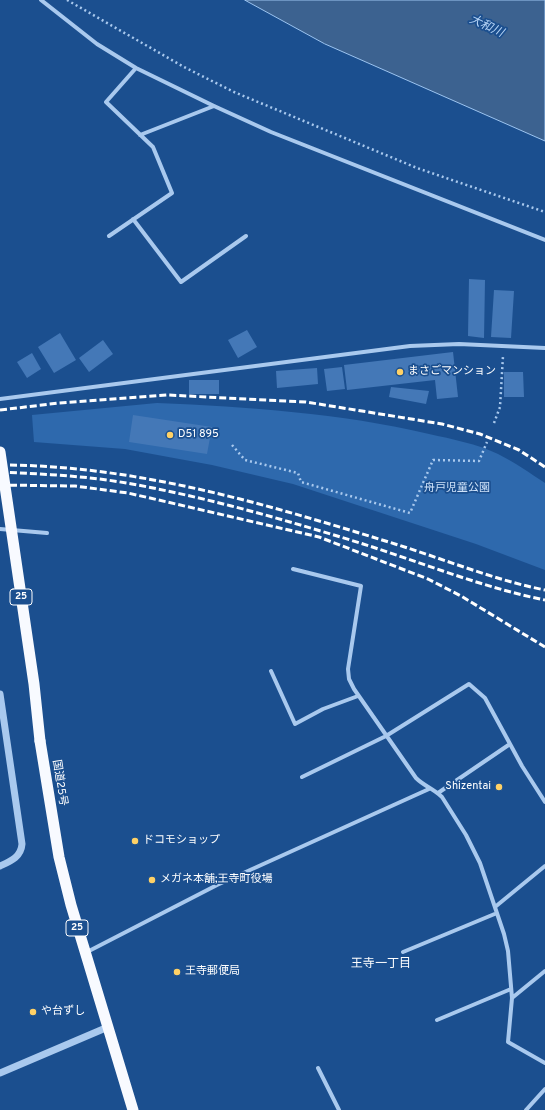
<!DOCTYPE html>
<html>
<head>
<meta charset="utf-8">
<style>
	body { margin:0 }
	canvas { display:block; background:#1b4f8f }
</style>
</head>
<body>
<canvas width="545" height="1110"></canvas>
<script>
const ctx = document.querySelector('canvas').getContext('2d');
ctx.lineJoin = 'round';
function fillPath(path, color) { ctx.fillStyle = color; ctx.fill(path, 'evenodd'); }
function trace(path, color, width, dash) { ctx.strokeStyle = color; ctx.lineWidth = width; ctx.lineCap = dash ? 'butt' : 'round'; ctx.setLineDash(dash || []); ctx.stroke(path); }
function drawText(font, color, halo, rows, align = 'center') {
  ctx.font = font + ' Overpass,"Noto Sans JP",sans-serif'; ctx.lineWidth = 3.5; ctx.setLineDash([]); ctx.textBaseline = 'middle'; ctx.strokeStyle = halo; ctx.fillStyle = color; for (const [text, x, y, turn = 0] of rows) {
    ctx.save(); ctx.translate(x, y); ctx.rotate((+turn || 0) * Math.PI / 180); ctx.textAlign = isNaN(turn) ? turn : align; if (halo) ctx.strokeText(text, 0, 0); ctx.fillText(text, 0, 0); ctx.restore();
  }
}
const green = new Path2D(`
	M157,403C248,407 340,413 429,434C452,439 477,444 498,454C514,462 530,473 545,483V570L476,544L293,484L212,465L125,449L34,442L32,415Z`);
const water = new Path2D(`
	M245,0H545V141L325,44Z`);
const building = new Path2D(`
	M469,279L485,280L484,338L468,336Z
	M494,290L514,291L511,338L491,337Z
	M247,330L257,347L238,358L228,340Z
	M60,333L76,360L54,373L38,347Z
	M103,340L113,354L89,372L79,358Z
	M453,352L458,397L437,399L435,380L347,390L344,365Z
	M32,353L41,369L27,378L17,362Z
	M342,367L345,389L327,391L324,369Z
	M317,368L318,384L277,388L276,371Z
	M504,372H523L524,397H504Z
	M189,380H219V394H189Z
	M391,387L429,391L426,404L389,397Z
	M133,415L212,427L207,454L129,442Z`);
const path = new Path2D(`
	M67,0L184,67L234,92L417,168L545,212
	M494,423L500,407L503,356
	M232,445L245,460L298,473L301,482L410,513L433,460L479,461L487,442`);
const minor = new Path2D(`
	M41,0L97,44L136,68L214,106L271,132L545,240
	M140,135L214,106
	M133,219L181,282L246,236
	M109,236L172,193L153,147L106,102L136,68
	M0,399L410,346L459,344L545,348
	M0,529L47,533
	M293,569L361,586L348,669L349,679L354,689L416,778C424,786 434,789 442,797L466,835L480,863L504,934L508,951L512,998L508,1042L545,1063
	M271,671L295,724L323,709L358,696
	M302,777L386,736L469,684L485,698L522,766L545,802
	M438,793L510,744
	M495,907L545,866
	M87,952L217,885L429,789
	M403,952L497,913
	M512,998L545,971
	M437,1020L511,989
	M318,1068L339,1110
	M526,1110L545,1089`);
const tertiary = new Path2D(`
	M0,694L22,844C21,857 11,861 0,866
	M0,1073L108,1027`);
const trunk = new Path2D(`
	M40,741L59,857L71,905L133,1110`);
const rail = new Path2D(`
	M0,410L59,403L167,395L306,402L442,424L480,434L519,450L545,467
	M0,465C136,465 266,504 395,544C444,559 494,580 545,590
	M0,472C44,474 89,476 132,484C209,498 286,520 360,543C420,562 484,588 545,600
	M0,485L75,486L128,493L319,537L428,579L461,596L545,647`);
const trunkBridge = new Path2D(`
	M0,452L34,684L40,741`);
const markers = [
	[400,372,4,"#ffd166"],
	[170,435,4,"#ffd166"],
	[499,787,4,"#ffd166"],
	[135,841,4,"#ffd166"],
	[152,880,4,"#ffd166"],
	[177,972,4,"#ffd166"],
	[33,1012,4,"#ffd166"]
];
const shields = [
	[21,597,22],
	[77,928,22]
];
const shieldNames = [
	["25",21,597],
	["25",77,928]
];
const poiNames = [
	["まさごマンション",408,372],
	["D51 895",178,435],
	["Shizentai",491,787,"right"],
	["ドコモショップ",143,841],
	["メガネ本舗;王寺町役場",160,880],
	["王寺郵便局",185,972],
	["や台ずし",41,1012]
];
const parkNames = [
	["舟戸児童公園",457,489]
];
const streetNames = [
	["国道25号",59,783,81]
];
const waterNames = [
	["大和川",486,27,25]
];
const neighbourhoodNames = [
	["王寺一丁目",381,965]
];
fillPath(green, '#2e69ad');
fillPath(water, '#3c6290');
trace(water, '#9cc4f0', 1);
fillPath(building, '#4478b7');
trace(path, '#a9c9ee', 2.5, [2, 3]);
trace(minor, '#a9c9ee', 4);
trace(tertiary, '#a9c9ee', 7);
trace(trunk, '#f8faff', 11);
trace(rail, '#fff', 3, [7, 3]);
trace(trunkBridge, '#f8faff', 11);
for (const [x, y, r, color] of markers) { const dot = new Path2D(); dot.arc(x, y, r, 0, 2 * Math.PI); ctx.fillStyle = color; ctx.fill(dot); trace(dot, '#1b4f8f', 1.5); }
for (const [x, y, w] of shields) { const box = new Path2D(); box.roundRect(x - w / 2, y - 8, w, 16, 3); ctx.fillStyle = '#1b4f8f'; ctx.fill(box); trace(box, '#fff', 1); }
drawText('bold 10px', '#fff', null, shieldNames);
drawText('11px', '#fff', '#1b4f8f', poiNames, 'left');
drawText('11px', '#cfe3fa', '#1b4f8f', parkNames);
drawText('11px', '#fff', '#1b4f8f', streetNames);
drawText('italic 12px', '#b5d3f5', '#1b4f8f', waterNames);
drawText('12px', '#fff', '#1b4f8f', neighbourhoodNames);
</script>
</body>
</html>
